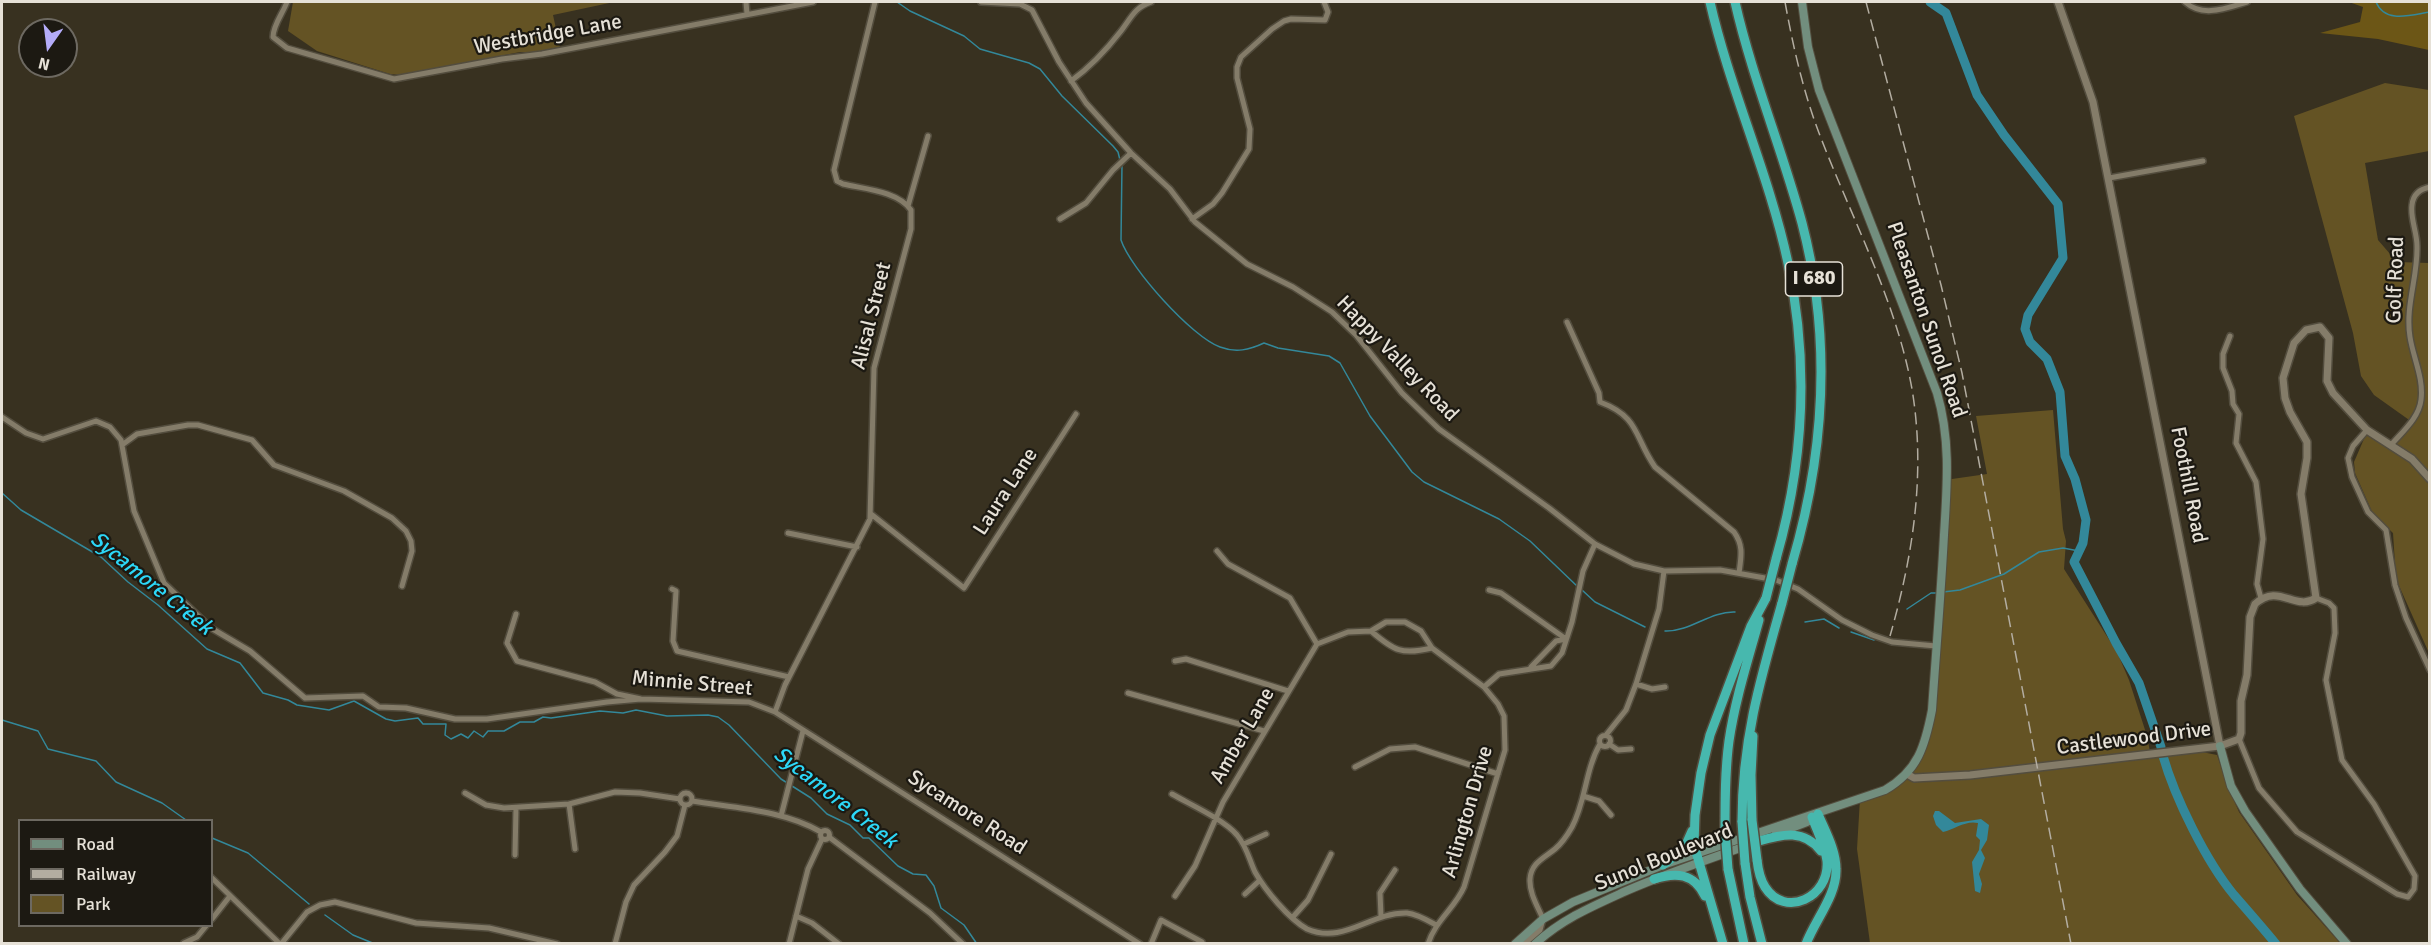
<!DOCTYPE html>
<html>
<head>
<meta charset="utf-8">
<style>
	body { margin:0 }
	#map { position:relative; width:2431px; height:945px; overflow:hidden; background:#383120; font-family:Signika,sans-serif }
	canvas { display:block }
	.frame { position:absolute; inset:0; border:3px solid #e6e1d7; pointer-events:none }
	.legend { position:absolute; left:18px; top:819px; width:195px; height:108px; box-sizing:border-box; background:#1c1912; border:2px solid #6d6961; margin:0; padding:8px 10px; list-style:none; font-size:18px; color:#e6e1d7 }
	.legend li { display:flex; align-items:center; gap:12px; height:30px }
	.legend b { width:30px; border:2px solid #6d6961 }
	.north { position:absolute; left:18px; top:18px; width:60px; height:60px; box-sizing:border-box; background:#1c1912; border:2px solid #6d6961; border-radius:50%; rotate:194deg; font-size:16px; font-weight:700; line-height:24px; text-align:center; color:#e6e1d7 }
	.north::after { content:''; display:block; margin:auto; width:21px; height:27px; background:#b4acf9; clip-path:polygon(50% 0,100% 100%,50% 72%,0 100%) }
</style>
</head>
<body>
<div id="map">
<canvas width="2431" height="945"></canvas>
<div class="frame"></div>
<ul class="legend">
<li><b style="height:8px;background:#728e7e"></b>Road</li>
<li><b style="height:8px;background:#b3ada1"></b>Railway</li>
<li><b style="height:16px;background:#645324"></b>Park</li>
</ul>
<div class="north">N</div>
</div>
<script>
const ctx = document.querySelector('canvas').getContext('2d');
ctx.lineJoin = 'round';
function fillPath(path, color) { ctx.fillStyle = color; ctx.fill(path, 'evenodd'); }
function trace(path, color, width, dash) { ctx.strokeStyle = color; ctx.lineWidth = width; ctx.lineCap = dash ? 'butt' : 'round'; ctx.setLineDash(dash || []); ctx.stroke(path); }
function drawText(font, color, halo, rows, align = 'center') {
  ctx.font = font + ' Signika,sans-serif'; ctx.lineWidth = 4.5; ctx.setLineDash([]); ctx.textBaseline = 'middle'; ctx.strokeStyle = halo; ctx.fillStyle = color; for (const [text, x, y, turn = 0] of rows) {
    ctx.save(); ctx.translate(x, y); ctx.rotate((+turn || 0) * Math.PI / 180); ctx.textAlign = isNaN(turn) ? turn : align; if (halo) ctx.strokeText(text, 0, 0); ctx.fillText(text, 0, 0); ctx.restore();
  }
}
const green = new Path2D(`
	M293,2H614L553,15L560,47L535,52H520L402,75L390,74L317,51L288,31Z
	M2385,83L2429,90V151L2365,163L2378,240L2397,262L2429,263V653L2396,579L2393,533L2373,514L2355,473L2354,462L2367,432L2392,449L2412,422L2374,395L2361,376L2353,333L2294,116Z
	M2053,410L2063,529L2066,541L2064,569L2117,652L2129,680L2147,736L2151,757L2202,752L2217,755L2228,787L2239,812L2297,895L2340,943H1870L1857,849L1860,799C1877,792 1898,783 1909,768C1934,733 1934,650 1937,607C1939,564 1942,522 1945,480L1987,474L1976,416Z`);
const forest = new Path2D(`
	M2349,2H2429V50L2378,39L2320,33L2360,22L2363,7Z`);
const water = new Path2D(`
	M1935,811H1939L1955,823L1981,819L1989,825L1987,840L1981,850L1985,858L1979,874L1982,884L1980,893L1975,891L1972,862L1979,850L1980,840L1976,836L1978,823C1966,820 1955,829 1943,832L1936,825L1933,816Z`);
const stream = new Path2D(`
	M897,2L910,11L964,36L980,49L1029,63L1040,69L1062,96L1113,146L1118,152L1120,160
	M2376,2C2385,24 2411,15 2430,12
	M1122,164L1121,240C1130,268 1192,337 1220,347C1236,353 1249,350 1264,343L1278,348L1329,356L1340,363L1370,416L1412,472L1424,482L1499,519L1530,541L1578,587
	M2,493L21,510L101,557L128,582L158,605L207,649L240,663L263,693L288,700L297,705L329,710L354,701L386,719L395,721L418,718L423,724H446L445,735L451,739L461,734L468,738L474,731L483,737L488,731H504L520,722H534L543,717L551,718L600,711L623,713L636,710L667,716L708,715L718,717L729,725L781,779L811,798L827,814L850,825L863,838H869L898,866L913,874L926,875L934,886L941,908L964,925L977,944
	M1582,590L1595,602L1645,627
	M1943,592L1960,590L2004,574L2039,552L2063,548L2079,551
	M1907,609L1931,593H1938
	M1805,622L1824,619L1839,628
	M1665,631C1690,632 1710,611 1735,612
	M1851,632L1874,640
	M2,720L38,731L48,749L96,761L116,782L162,803L186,820
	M212,838L248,853L309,904
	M325,915L353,935L375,944`);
const river = new Path2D(`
	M1930,2L1946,13L1977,95L2004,135L2058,204L2063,258L2028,315L2025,329L2030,342L2047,359L2060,392L2065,456L2075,479L2086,520L2083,543L2074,562L2116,643L2139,683L2161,747
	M2163,756C2175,798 2206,861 2234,895C2248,911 2262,927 2276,944`);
const minor = new Path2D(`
	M287,2C283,13 273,25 273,37L287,48L394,79L502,59L542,54L813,2
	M746,2L747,14
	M981,2L1020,4L1032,10L1059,62L1086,103L1131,153L1170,189L1195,222L1247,264L1293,287L1332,312L1356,335L1402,393L1439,429L1549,508L1595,544L1634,564L1664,571L1720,570L1776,580L1798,589L1842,620L1872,635L1892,642L1936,646
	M2185,2C2203,18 2226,8 2247,2
	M1071,81C1089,68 1107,49 1121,31C1131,18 1135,7 1151,2
	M2109,178L2203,161
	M908,206L928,136
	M1060,219L1086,203L1113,170L1131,153
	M1192,219L1213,204L1222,193L1249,149L1250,129L1237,78V67L1241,57L1272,29L1284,21L1291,19L1325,20L1328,12L1324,2
	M1567,322L1599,393L1600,402C1640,417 1634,437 1655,467L1734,532C1744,546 1741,557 1739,573
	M2230,336L2223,354V368L2232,391L2233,404L2239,414L2236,443L2256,482L2263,539L2257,584L2261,598
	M2,417L26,433L43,439L96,421L110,427L121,440L134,511L164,583L211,628L250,651L305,698L363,696L379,707L406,708L455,719H487L607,702L641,699
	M2367,430L2353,446L2348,458L2352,477L2368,512L2386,530L2395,585L2406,618L2430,670
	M122,445L137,434L188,425H198L252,440L274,465L344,491L392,518L406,531L411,541L412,551L402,586
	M2391,445C2402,432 2419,418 2421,400C2424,379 2413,357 2410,337C2405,306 2418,277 2417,246C2417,232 2410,218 2412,205C2413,194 2420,189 2430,187
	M871,514L964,588L1076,414
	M788,533L857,547
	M1217,551L1228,564L1290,598L1317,644
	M672,589L676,591L673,641L677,651L789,677
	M1489,590L1501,593L1566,639
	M516,614L507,643L517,661L595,682L617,694L641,699L749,702L775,712L1140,944
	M1371,631C1394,651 1402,655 1432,648
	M1175,661L1186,659L1288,691
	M1531,667L1556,641L1566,639
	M1636,684L1652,689L1665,687
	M1484,687L1499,674L1551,666L1562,653L1572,622L1583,571L1595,544
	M1128,693L1264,731
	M775,712L785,685L870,519L874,368L911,229V210C898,191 864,189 843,184L837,181L834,170L875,2
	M1606,735L1626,710L1636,684L1659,609L1664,571
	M1599.5 741a5.5 5.5 0 1 1 11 0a5.5 5.5 0 1 1-11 0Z
	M2239,739L2259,788L2297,832L2397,894L2408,897L2414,889L2415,876L2374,804L2342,760L2326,680L2335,633L2334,608L2329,603L2316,598
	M1609,744L1618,750L1631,749
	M1355,767L1390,749L1415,747L1498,774
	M680 799a6 6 0 1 1 12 0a6 6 0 1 1-12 0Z
	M465,793L486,805L504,808L569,804L615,792L640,793L680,799
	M1172,794C1191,805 1223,819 1237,835C1247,847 1249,859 1255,872C1265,890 1289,919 1307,929C1344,945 1370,912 1407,913C1417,914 1427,920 1436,925
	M1583,796L1599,801L1611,815
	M692,801C735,808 783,810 821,832
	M569,804L575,849
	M781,816L803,731
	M820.5 835a4.5 4.5 0 1 1 9 0a4.5 4.5 0 1 1-9 0Z
	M829,837L930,913L963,944
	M1244,844L1266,834
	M515,855L516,808
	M212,878L280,944
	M1245,894L1260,880
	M1175,896L1195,866L1223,802L1317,644L1348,632L1371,631L1386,622H1405L1421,631L1432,648L1484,687L1498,704L1504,716L1505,750L1464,887C1455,908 1435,921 1428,944
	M796,916L812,923L839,944
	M1381,916L1380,893L1395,870
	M1292,918L1308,900L1331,854
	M212,919L230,896
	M184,943L197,937L206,926
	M281,944L307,912L320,905L335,902L416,923L489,928L557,944
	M615,944L626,902L634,885L665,852L677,836L685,805
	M789,944L808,869L822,839
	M1151,944L1161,920L1202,942
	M1524,944L1540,930L1543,919C1538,907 1529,893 1530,879C1531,863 1544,858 1555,849C1561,844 1568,834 1572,827C1586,801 1585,770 1600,744`);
const tertiary = new Path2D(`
	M2058,2L2093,102L2220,746
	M1907,774L1914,778L1970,775L2220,746L2239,739L2241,733V701L2247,675L2250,617L2255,604C2279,582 2295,612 2316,598L2301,494L2307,458V442L2290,412L2285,398L2283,378L2294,343L2306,330L2320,327L2329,338L2327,381L2333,393L2367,430L2412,459L2430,479`);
const secondary = new Path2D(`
	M2220,746L2231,786L2245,811L2300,889L2347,944
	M1776,834L1807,822
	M1515,944L1543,919L1573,902L1663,865L1885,790C1918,771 1925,746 1932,710C1936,652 1941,593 1944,535C1947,486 1951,440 1937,393L1819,90L1808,47L1802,2
	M1535,944C1562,919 1593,906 1626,891C1670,872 1715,857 1760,841`);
const motorway = new Path2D(`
	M1710,2C1730,90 1769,174 1788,263C1809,363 1804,462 1776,559
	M1735,2C1752,77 1782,149 1802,223C1832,338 1825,452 1792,564
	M1752,820L1751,775L1753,736
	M1742,822C1742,741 1760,680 1782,603
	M1725,829C1725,799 1725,770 1729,741C1735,700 1748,660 1759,620
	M1759,841C1783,834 1804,829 1821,851
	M1757,860C1758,869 1760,879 1765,887C1785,919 1830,897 1827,861C1825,846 1817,831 1812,817
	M1745,863L1750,897L1762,944
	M1663,865L1684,849L1692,831
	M1728,869L1744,944
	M1654,879C1676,872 1694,873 1705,896
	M1723,944L1694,845L1695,815L1701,773L1710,735L1751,626L1766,598
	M1806,944C1815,920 1837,895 1836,869C1836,850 1825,831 1818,814`);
const rail = new Path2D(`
	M1785,2C1793,46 1803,91 1819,133C1851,217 1896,300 1912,389C1926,473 1913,556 1890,636
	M1866,2L1941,285L1962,373L2071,944`);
const motorwayBridge = new Path2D(`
	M1766,598L1776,559
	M1782,603L1792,564
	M1752,820L1757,860
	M1742,822L1745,863
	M1725,829L1728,869`);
const shields = [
	[1814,279,57]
];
const shieldNames = [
	["I 680",1814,279]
];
const streetNames = [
	["Westbridge Lane",548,35,-10],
	["Golf Road",2396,280,-88],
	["Alisal Street",872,316,-76],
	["Pleasanton Sunol Road",1926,320,71],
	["Happy Valley Road",1397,359,46],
	["Foothill Road",2188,485,79],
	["Laura Lane",1006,492,-57],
	["Minnie Street",692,684,5],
	["Amber Lane",1243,736,-60],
	["Castlewood Drive",2134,739,-7],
	["Arlington Drive",1468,812,-74],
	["Sycamore Road",967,813,33],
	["Sunol Boulevard",1664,858,-22]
];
const waterNames = [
	["Sycamore Creek",151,584,39],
	["Sycamore Creek",835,798,38]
];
fillPath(green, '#645324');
fillPath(forest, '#6c5616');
fillPath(water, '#33889a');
trace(stream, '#33889a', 1.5);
trace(river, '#33889a', 9);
trace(minor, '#534d3e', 8);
trace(tertiary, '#534d3e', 10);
trace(secondary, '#534d3e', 10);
trace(motorway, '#534d3e', 12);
trace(minor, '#847c69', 5);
trace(tertiary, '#847c69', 7);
trace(secondary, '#728e7e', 8);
trace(motorway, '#47b8ae', 9);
trace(rail, '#b3ada1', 1.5, [12, 6]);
trace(motorwayBridge, '#534d3e', 12, []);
trace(motorwayBridge, '#47b8ae', 9);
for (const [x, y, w] of shields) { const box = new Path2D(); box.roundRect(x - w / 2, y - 17, w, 34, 4.5); ctx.fillStyle = '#1c1912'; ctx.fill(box); trace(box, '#e6e1d7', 1.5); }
drawText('bold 20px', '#e6e1d7', null, shieldNames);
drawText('21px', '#e6e1d7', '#1c1912', streetNames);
drawText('italic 22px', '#2cd7f7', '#1c1912', waterNames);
</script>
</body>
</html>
